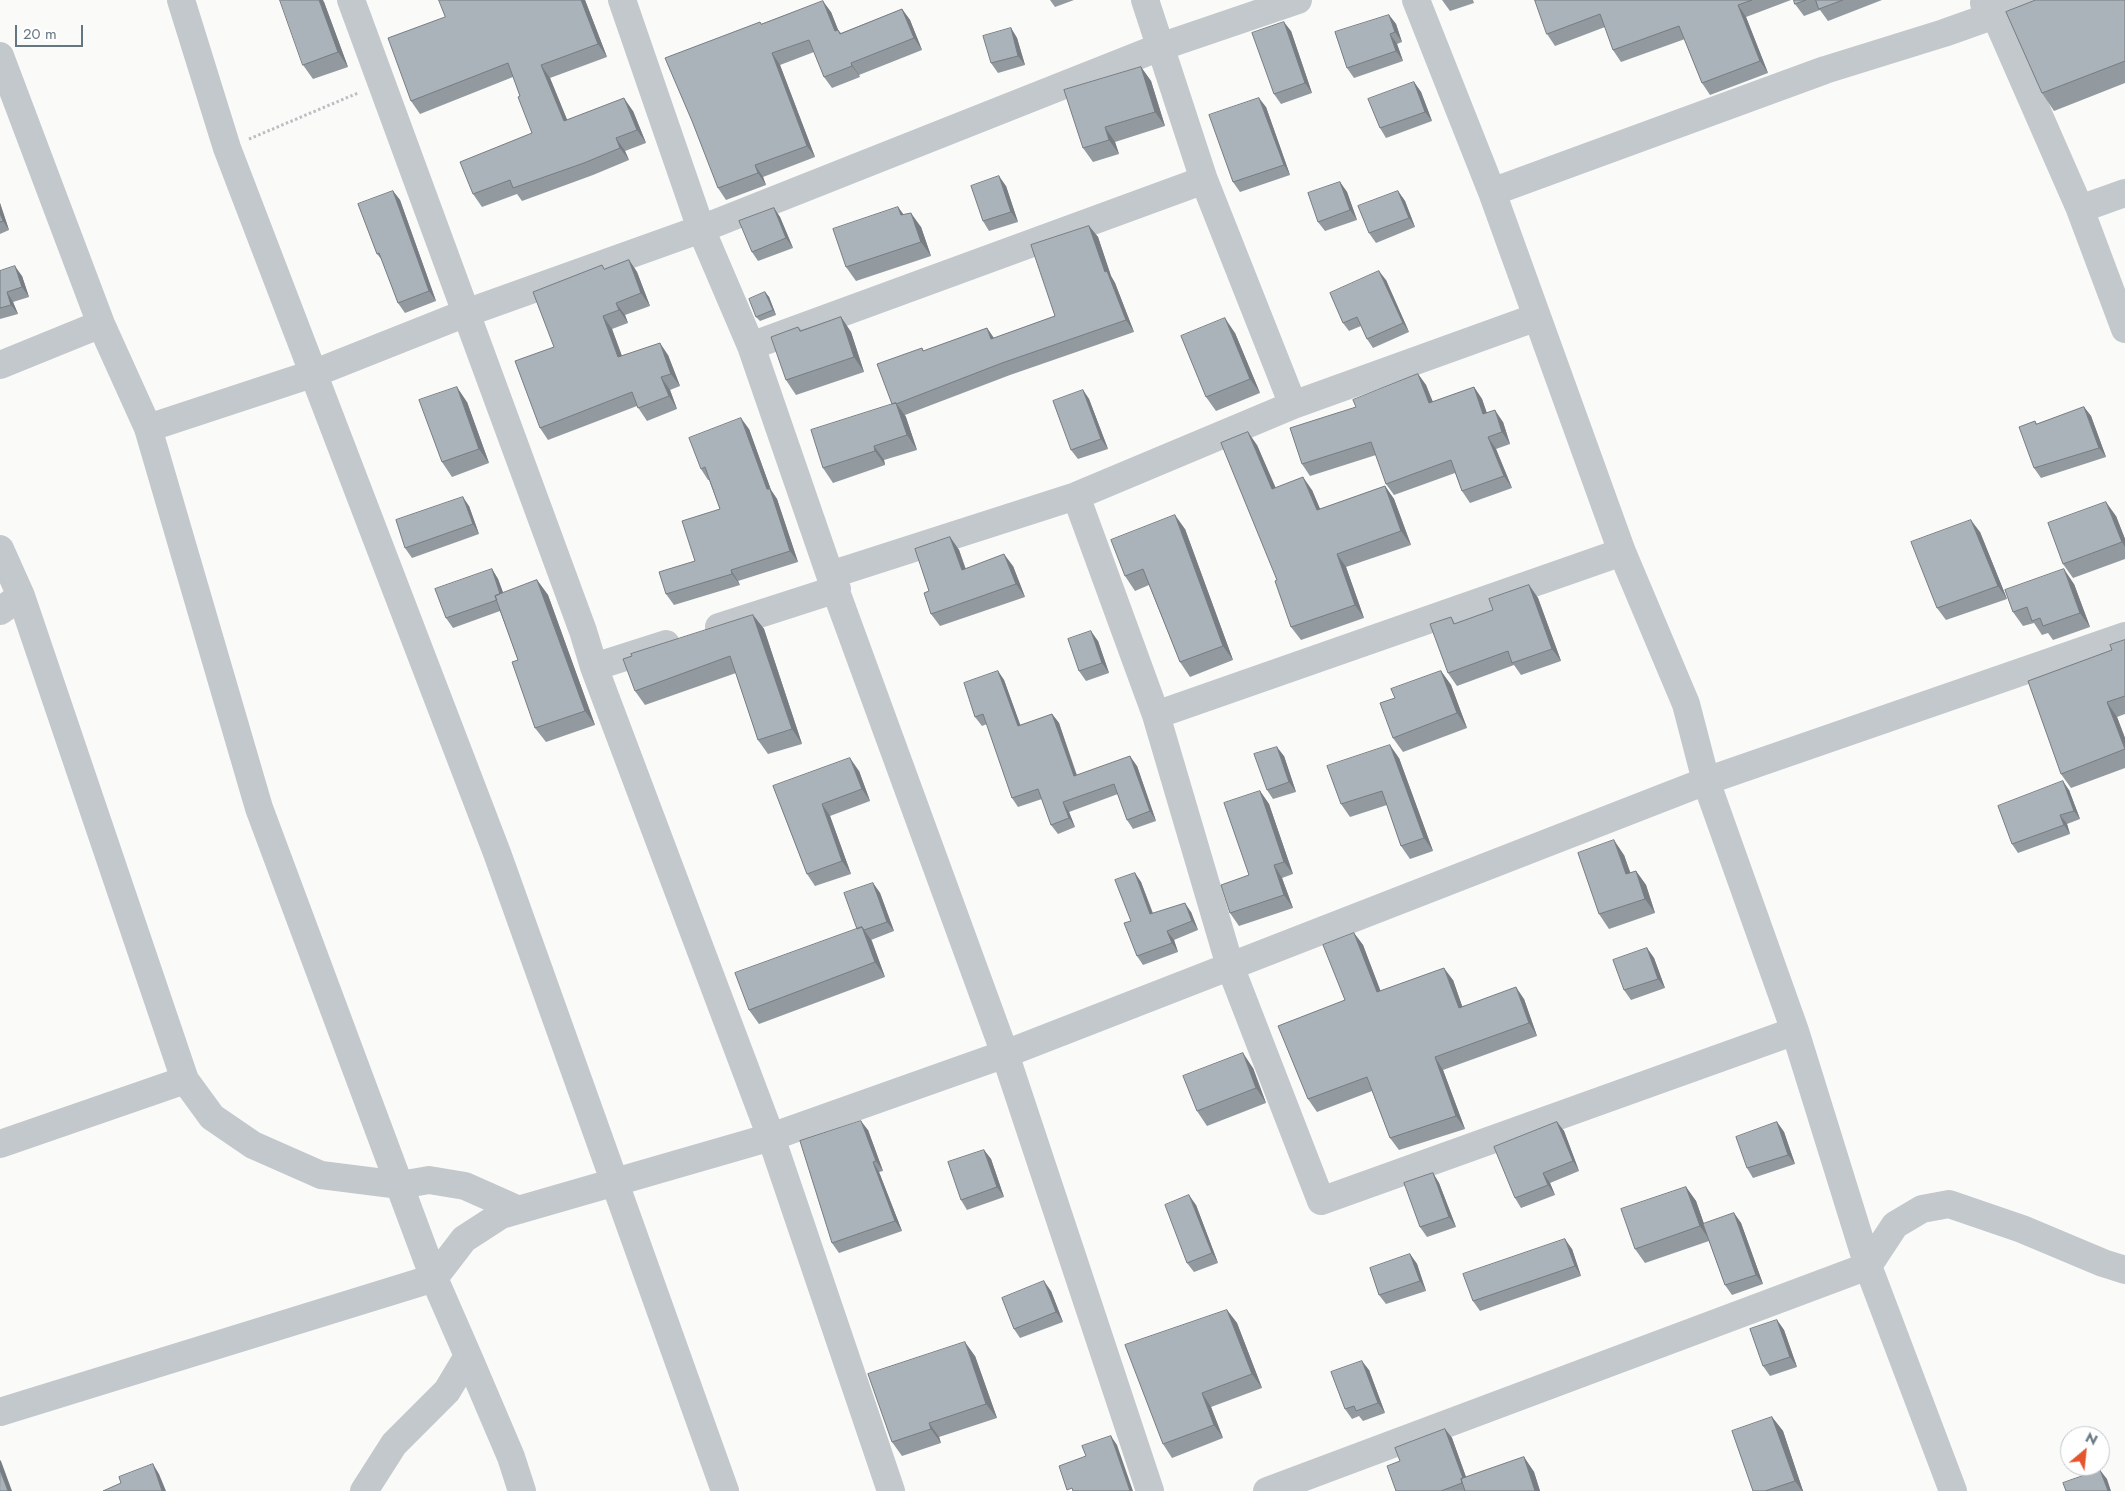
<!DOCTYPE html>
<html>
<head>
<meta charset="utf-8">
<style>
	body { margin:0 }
	#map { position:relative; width:2125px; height:1491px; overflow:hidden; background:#fafaf8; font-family:Jost,sans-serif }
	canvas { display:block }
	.north { position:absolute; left:2060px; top:1426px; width:50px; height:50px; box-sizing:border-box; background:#fff; border:1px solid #c1c8cd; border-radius:50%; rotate:28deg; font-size:14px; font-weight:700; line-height:20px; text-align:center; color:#657683 }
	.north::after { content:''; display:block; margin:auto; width:18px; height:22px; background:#e4572e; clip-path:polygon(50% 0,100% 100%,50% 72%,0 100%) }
	.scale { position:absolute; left:15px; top:25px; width:68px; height:22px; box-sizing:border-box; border:2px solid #657683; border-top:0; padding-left:6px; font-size:15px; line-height:18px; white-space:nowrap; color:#657683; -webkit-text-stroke:4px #fff; paint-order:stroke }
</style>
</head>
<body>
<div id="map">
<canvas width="2125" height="1491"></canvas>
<div class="north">N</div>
<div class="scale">20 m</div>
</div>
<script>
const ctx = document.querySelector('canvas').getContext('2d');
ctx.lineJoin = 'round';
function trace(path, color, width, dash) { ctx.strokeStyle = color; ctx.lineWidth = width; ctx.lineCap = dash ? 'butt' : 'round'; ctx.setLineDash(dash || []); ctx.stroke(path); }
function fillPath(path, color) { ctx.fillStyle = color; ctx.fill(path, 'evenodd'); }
const path = new Path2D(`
	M249,139L358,93`);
const minor = new Path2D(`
	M181,0L227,148L497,853L725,1491
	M351,0L583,631L594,667L771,1137L891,1491
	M622,0L701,229L751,346L830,575L1005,1054L1150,1491
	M1145,0L1204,180L1293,405
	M1416,0L1492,192L1622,552L1686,704L1706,781L1795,1031L1868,1266L1953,1491
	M1984,3L1995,15L2080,209L2125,329
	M0,56L101,324L148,428L259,808L434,1278L468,1356L447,1391L394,1444L364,1491
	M1492,192L1825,70L1944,33L2037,0
	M2080,209L2125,193
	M751,346L1204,180
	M0,365L101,324
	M148,428L315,373L466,313L701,229L1160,47L1298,0
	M1076,496L1156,715L1230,966L1321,1201L1795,1031
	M0,549L21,596L0,611
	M830,575L1076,496L1293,405L1537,317
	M21,596L185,1080L212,1117L253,1145L321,1175L400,1185L429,1180L465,1186L519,1210
	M719,627L837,589
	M594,667L666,644
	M1156,715L1622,552
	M0,1144L185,1080
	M468,1356L511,1457L522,1491
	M0,1412L434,1278L464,1239L501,1215L771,1137L1005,1054L1706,781L2125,636
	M1267,1491L1868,1266L1895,1225L1922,1209L1949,1204L2022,1229L2103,1263L2125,1270`);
const wall = new Path2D(`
	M585,0L607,57L550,78L567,120L633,111L646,143L625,151L629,160L593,175L522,201L517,194L482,207L473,194L532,133L520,96L513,77L420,114L411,101L445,17Z
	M1050,0H1074L1055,7Z
	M1442,0H1473L1474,3L1450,11Z
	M1535,0H1791L1746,17L1768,73L1710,95L1702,83L1685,39L1621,62L1613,50L1605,27L1555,46L1547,34Z
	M1794,0H1882L1828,21L1820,10L1804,16L1795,4Z
	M2125,0V83L2054,111L2042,93Z
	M324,2L348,67L313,79L303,65Z
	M902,9L910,20L922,50L859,75L860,77L832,88L824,77L814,52L780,65L815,157L763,177L766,185L726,200L718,188L760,22L761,24L831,12L838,30L841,33Z
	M1389,15L1396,24L1402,42L1397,44L1403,61L1354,78L1347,68Z
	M1011,28L1017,38L1025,65L998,73L991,63Z
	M1291,31L1312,93L1281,104L1274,94Z
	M1141,67L1151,81L1165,126L1115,142L1119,154L1093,162L1083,148Z
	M1414,82L1421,92L1432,121L1386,138L1380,128Z
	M1266,107L1290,175L1240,192L1233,182Z
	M1340,182L1347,192L1357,220L1325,231L1318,222Z
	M1006,186L1018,222L989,231L983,221Z
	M393,191L400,200L436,301L405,313L398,303L382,260L377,254Z
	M1398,191L1405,201L1415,227L1376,243L1369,233Z
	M0,203L9,230L0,234Z
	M898,207L904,215L921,227L931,256L856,281L846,267Z
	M774,208L780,217L793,248L758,261L752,252Z
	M1089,226L1098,237L1111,276L1115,283L1134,332L1010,375L905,415L917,450L884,460L885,465L833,483L823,468L892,404L922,348L924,351L987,328L994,338L1055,316Z
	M629,260L637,272L650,306L625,315L628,323L612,329L622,356L668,355L680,386L670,390L677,409L647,421L637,406L548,440L540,428L554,347L605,269Z
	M0,271L22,276L29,297L13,302L18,314L0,319Z
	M1386,280L1409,332L1373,348L1367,339L1361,326L1349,331L1343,323Z
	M765,292L769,297L776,315L760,321L756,317Z
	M841,317L851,332L864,372L796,395L786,380L798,327L801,330Z
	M1235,333L1260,393L1216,411L1206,397Z
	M1418,374L1426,385L1432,402L1474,387L1482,399L1487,413L1503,422L1510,444L1496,449L1512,488L1470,503L1462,491L1455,473L1394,495L1386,484L1376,455L1310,476L1302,464L1356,407Z
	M1083,390L1089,399L1108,449L1078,459L1071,450Z
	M467,402L489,463L452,477L442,462Z
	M2084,407L2091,416L2106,457L2041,478L2034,468L2035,421L2037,424Z
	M749,429L771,490L777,499L798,562L738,581L740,585L674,605L666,594L695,561L720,509L709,480H708L701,469Z
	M1257,445L1275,488L1312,490L1320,509L1385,486L1394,499L1411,545L1346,567L1364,618L1301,640L1291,627L1277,580Z
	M469,506L479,534L412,558L405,548Z
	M2116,516L2125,539V559L2073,578L2063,564Z
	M1185,529L1233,660L1190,677L1180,662L1149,585L1135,591L1125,576Z
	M1980,532L2007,599L1946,620L1937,608Z
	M950,537L959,550L966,569L1013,566L1025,597L940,626L931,614L929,591Z
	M492,569L498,579L503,593L537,580L548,595L595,725L546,742L535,728L518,660L500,611L453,628L446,618Z
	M2074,584L2090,627L2053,640L2048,633L2042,635L2034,623L2023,626L2013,612Z
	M1529,585L1538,598L1561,661L1521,675L1514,665L1457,686L1448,673L1451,617L1455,624L1493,610Z
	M753,615L764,629L802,744L768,754L758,740L736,673L645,705L635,691Z
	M2125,640V714L2117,717L2125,738V768L2071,788L2061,774L2112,650Z
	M1098,641L1109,673L1086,681L1079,671Z
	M998,671L1004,680L1020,725L1052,714L1059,723L1077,775L1137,766L1156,821L1133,829L1127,820L1118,794L1069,812L1075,827L1058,834L1051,825L1042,799L1018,807L1012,798L987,724L982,726L975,717Z
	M1441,671L1451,685L1467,728L1403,752L1393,738L1395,698Z
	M1284,756L1296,792L1273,799L1267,790Z
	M1399,758L1433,851L1410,859L1401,846L1387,805L1350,817L1341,804Z
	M859,771L870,801L830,816L851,874L815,886L807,874L773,786Z
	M2069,790L2080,819L2067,824L2070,834L2018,853L2012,844Z
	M1260,791L1269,804L1293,874L1282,878L1293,908L1239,926L1230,913L1249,875Z
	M1624,855L1630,873L1636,871L1646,885L1655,913L1609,929L1599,914Z
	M1135,873L1141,882L1153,913L1191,912L1198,930L1174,940L1178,952L1143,965L1137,956L1131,921Z
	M873,883L880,893L894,931L871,940L885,977L759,1024L749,1010L857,929Z
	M1354,933L1363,945L1380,991L1453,980L1462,1006L1524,999L1537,1036L1443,1070L1465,1129L1399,1150L1390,1138L1372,1091L1317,1112L1308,1099L1345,1000Z
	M1647,948L1654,958L1665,988L1631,1000L1624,990Z
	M1253,1068L1266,1103L1207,1126L1197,1111Z
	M1557,1122L1564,1131L1579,1171L1550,1183L1555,1195L1521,1208L1515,1198Z
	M1777,1122L1784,1132L1795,1164L1753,1178L1747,1168Z
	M868,1130L883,1171L879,1172L902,1231L839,1253L832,1243Z
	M984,1150L991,1159L1004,1197L967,1210L961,1200Z
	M1433,1173L1439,1183L1456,1227L1427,1237L1420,1227Z
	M1686,1187L1696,1201L1704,1224L1734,1213L1741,1223L1763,1284L1732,1295L1725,1285L1709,1241L1645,1263L1635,1249Z
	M1196,1205L1218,1263L1194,1272L1187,1263Z
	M1572,1249L1581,1276L1480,1311L1473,1301Z
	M1410,1254L1417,1264L1426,1291L1386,1304L1379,1295Z
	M1051,1291L1063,1322L1020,1338L1014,1329Z
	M1227,1310L1237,1323L1262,1388L1211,1407L1223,1438L1172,1458L1163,1444Z
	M1777,1320L1784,1330L1797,1367L1770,1376L1763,1366Z
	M975,1356L997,1418L939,1437L941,1443L902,1456L892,1442Z
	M1369,1370L1385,1413L1363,1421L1359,1416L1352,1419L1345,1409Z
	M1772,1417L1783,1431L1803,1491H1753Z
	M1445,1429L1452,1438L1466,1477L1524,1457L1534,1472L1540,1491H1396L1400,1461Z`);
const shadedWall = new Path2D(`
	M319,0H323L324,2L348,67L338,52Z
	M581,0H585L607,57L598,44Z
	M823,1L831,12L843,42L835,31Z
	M1738,5L1746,17L1768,73L1760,61Z
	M902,9L910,20L922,50L914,38Z
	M1389,15L1396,24L1402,42L1395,32Z
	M1284,22L1291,31L1312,93L1305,83Z
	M1011,28L1017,38L1025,65L1018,56Z
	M1390,34L1397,44L1403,61L1396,51Z
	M772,53L780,65L815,157L807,146Z
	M851,63L859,75L860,77L852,66Z
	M541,65L550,78L573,134L564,121Z
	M1141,67L1151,81L1165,126L1155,112Z
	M1414,82L1421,92L1432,121L1425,112Z
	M624,98L633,111L646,143L637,130Z
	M1259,98L1266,107L1290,175L1284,165Z
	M1105,127L1115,142L1119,154L1109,140Z
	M616,138L625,151L629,160L620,148Z
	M755,165L763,177L766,185L758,173Z
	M999,176L1006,186L1018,222L1011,212Z
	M1340,182L1347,192L1357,220L1350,210Z
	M393,191L400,200L436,301L429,291Z
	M1398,191L1405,201L1415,227L1409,218Z
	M0,203L9,230L3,221L0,213Z
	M898,207L908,221L901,215Z
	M774,208L780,217L793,248L786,238Z
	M911,213L921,227L931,256L921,242Z
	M1089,226L1098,237L1111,276L1115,283L1134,332L1126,320L1105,272Z
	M629,260L637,272L650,306L641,293Z
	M15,266L22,276L29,297L22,287Z
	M1379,271L1386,280L1409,332L1403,323Z
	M7,292L13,302L18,314L11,305Z
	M765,292L769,297L776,315L773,310Z
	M616,303L625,315L628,323L619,310Z
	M603,316L612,329L627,370L618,357Z
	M841,317L851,332L864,372L854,357Z
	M1225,318L1235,333L1260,393L1250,379Z
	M987,328L995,340L991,339Z
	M660,343L668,355L680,386L671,374Z
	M1418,374L1426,385L1438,414L1429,403Z
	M661,377L670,390L677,409L669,396Z
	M457,387L467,402L489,463L479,449Z
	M1474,387L1482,399L1491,426L1483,414Z
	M1083,390L1089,399L1108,449L1101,439Z
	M896,403L906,417L917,450L907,435Z
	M2084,407L2091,416L2106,457L2099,448Z
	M1495,410L1503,422L1510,444L1502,432Z
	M741,418L749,429L771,490L777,499L798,562L790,551Z
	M1248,432L1257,445L1282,502L1272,489Z
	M1488,437L1496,449L1512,488L1504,476Z
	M874,446L884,460L885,465L875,451Z
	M1303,477L1312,490L1326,523L1317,510Z
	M1385,486L1394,499L1411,545L1401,531Z
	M463,497L469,506L479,534L473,524Z
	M2106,502L2116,516L2125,539V547L2122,542Z
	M1175,515L1185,529L1233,660L1223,646Z
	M1971,520L1980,532L2007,599L1998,586Z
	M950,537L959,550L970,583L962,570Z
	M1004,554L1013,566L1025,597L1016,584Z
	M1337,554L1346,567L1364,618L1355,605Z
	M492,569L498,579L509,608L502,598Z
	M2064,569L2074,584L2090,627L2080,613Z
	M731,570L738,581L740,585L732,574Z
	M537,580L548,595L595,725L585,711Z
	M1529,585L1538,598L1561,661L1552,649Z
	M753,615L764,629L802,744L792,729Z
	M1091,631L1098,641L1109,673L1102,663Z
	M998,671L1004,680L1024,735L1018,726Z
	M1441,671L1451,685L1467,728L1457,713Z
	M2107,702L2117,717L2125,738V749Z
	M1052,714L1059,723L1080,786L1074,776Z
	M1390,745L1399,758L1433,851L1424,838Z
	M1277,747L1284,756L1296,792L1289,782Z
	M1130,756L1137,766L1156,821L1150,811Z
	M850,758L859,771L870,801L862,789Z
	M2063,781L2069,790L2080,819L2074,811Z
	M1260,791L1269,804L1293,874L1284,862Z
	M1063,802L1069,812L1075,827L1069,818Z
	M822,804L830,816L851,874L842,861Z
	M2060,815L2067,824L2070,834L2064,825Z
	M1614,840L1624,855L1636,888L1626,874Z
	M1274,865L1282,878L1293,908L1284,895Z
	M1636,871L1646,885L1655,913L1645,899Z
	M1135,873L1141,882L1156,923L1150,914Z
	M873,883L880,893L894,931L887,922Z
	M1185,903L1191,912L1198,930L1192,921Z
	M862,927L872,941L885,977L875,962Z
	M1167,931L1174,940L1178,952L1172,943Z
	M1354,933L1363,945L1386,1005L1377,992Z
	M1647,948L1654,958L1665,988L1658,979Z
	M1444,968L1453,980L1467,1020L1459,1008Z
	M1516,987L1524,999L1537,1036L1529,1023Z
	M1243,1053L1253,1068L1266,1103L1256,1088Z
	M1435,1057L1443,1070L1465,1129L1456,1116Z
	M861,1121L868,1130L883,1171L876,1161Z
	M1557,1122L1564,1131L1579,1171L1573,1161Z
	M1777,1122L1784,1132L1795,1164L1788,1155Z
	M984,1150L991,1159L1004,1197L997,1187Z
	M873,1162L879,1172L902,1231L895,1221Z
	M1433,1173L1439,1183L1456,1227L1449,1217Z
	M1543,1173L1550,1183L1555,1195L1548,1185Z
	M1686,1187L1696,1201L1710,1241L1700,1226Z
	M1189,1195L1196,1205L1218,1263L1212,1253Z
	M1734,1213L1741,1223L1763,1284L1756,1275Z
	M1565,1239L1572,1249L1581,1276L1575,1266Z
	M1410,1254L1417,1264L1426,1291L1420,1281Z
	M1044,1281L1051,1291L1063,1322L1056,1312Z
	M1227,1310L1237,1323L1262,1388L1252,1374Z
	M1777,1320L1784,1330L1797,1367L1790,1357Z
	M965,1342L975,1356L997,1418L986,1404Z
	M1362,1361L1369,1370L1385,1413L1378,1403Z
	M1202,1393L1211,1407L1223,1438L1214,1425Z
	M1772,1417L1783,1431L1803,1491H1802L1795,1481Z
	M929,1423L939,1437L941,1443L931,1429Z
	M1445,1429L1452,1438L1471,1491L1464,1483Z
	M1111,1436L1117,1445L1133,1491H1130Z
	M1524,1457L1534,1472L1540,1491H1535Z
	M0,1460L1,1461L12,1491H8L0,1470Z
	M153,1464L159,1474L166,1491H162Z
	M2100,1470L2107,1479L2111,1491H2108Z`);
const building = new Path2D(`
	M280,0H319L338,52L303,65Z
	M439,0H581L598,44L541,65L564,121L624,98L637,130L616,138L620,148L584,163L513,188L510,180L473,194L460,162L532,133L518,97L520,96L508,63L411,101L388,38L445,17Z
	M1535,0H1752L1738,5L1760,61L1702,83L1679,26L1613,50L1600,14L1547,34Z
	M1794,0H1806L1795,4Z
	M1816,0H1843L1819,9Z
	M2036,0H2125V61L2042,93L2006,12Z
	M823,1L835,31L838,30L840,34L902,9L914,38L851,63L852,66L824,77L809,40L772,53L807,146L755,165L758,173L718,188L692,121L665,58L760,22L761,24Z
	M1389,15L1395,32L1390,34L1396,51L1347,68L1335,32Z
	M1284,22L1305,83L1274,94L1252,33Z
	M1011,28L1018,56L991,63L983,36Z
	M1141,67L1155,112L1105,127L1109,140L1083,148L1064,90Z
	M1414,82L1425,112L1380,128L1368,99Z
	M1259,98L1284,165L1233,182L1209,115Z
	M999,176L1011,212L983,221L971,186Z
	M1340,182L1350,210L1318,222L1308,193Z
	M393,191L429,291L398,303L379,253L377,254L358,204Z
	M1398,191L1409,218L1369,233L1358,206Z
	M898,207L901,215L911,213L921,242L846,267L833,229Z
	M774,208L786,238L752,252L739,221Z
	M0,213L3,221L0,222Z
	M1089,226L1105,272L1107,271L1126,320L1002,363L896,404V403L892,404L877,364L922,348L923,351L987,328L991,339L1055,316L1031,245Z
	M629,260L641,293L616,303L619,310L603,316L618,357L660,343L671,374L661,377L669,396L638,408L632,392L540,428L515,361L554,347L533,292L602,265L604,269Z
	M15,266L22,287L7,292L11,305L0,308V271Z
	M1379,271L1403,323L1367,339L1357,317L1343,323L1330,293Z
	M765,292L773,310L756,317L749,299Z
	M841,317L854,357L786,380L771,337L798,327L800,331Z
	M1225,318L1250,379L1206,397L1181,336Z
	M1418,374L1429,403L1474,387L1483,414L1495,410L1502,432L1488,437L1504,476L1462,491L1451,460L1386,484L1371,442L1302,464L1290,428L1356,407L1353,400Z
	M457,387L479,449L442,462L419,400Z
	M1083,390L1101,439L1071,450L1053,401Z
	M896,403L907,435L874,446L875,451L823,468L811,430Z
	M2084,407L2099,448L2034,468L2019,427L2035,421L2036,424Z
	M741,418L767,489H770L790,551L731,570L732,574L666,594L659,572L695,561L682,521L720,509L705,467L701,469L689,438Z
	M1248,432L1272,489L1303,477L1317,510L1385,486L1401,531L1337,554L1355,605L1291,627L1275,581L1277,580L1221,443Z
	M463,497L473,524L405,548L396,520Z
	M2106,502L2122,542L2063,564L2048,523Z
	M1175,515L1223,646L1180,662L1143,569L1125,576L1111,540Z
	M1971,520L1998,586L1937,608L1911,542Z
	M950,537L962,570L1004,554L1016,584L931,614L924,593L929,591L915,549Z
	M492,569L500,594L495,596L497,600L446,618L435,589Z
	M2064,569L2080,613L2043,626L2040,618L2032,621L2027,607L2013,612L2005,590Z
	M537,580L585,711L535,728L512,662L518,660L495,596Z
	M1529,585L1552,649L1512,663L1508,651L1448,673L1430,624L1451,617L1454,624L1493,610L1489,599Z
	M753,615L792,729L758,740L730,656L635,691L623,659L632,656L631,654Z
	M1091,631L1102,663L1079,671L1068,639Z
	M2125,640V696L2107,702L2125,749L2061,774L2028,681L2112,650L2110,645Z
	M998,671L1018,726L1052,714L1074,776L1130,756L1150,811L1127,820L1114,784L1063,802L1069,818L1051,825L1038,789L1012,798L983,714L975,717L964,683Z
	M1441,671L1457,713L1393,738L1380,703L1395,698L1391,689Z
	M1390,745L1424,838L1401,846L1382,791L1341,804L1327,766Z
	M1277,747L1289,782L1267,790L1254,754Z
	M850,758L862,789L822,804L842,861L807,874L773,786Z
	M2063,781L2074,811L2060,815L2064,825L2012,844L1998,806Z
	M1260,791L1284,862L1274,865L1284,895L1230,913L1221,885L1249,875L1224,803Z
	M1614,840L1626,874L1636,871L1645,899L1599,914L1578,853Z
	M1135,873L1150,914L1185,903L1192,921L1167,931L1172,943L1137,956L1124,923L1131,921L1115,880Z
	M873,883L887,922L864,930L862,927L857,929L844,893Z
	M862,927L875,962L749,1010L735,973Z
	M1354,933L1377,992L1444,968L1459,1008L1516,987L1529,1023L1435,1057L1456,1116L1390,1138L1367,1077L1308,1099L1278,1026L1345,1000L1323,945Z
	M1647,948L1658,979L1624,990L1613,960Z
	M1243,1053L1256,1088L1197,1111L1183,1076Z
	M861,1121L876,1161L873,1162L895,1221L832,1243L800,1141Z
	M1557,1122L1573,1161L1543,1173L1548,1185L1515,1198L1494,1147Z
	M1777,1122L1788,1155L1747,1168L1736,1137Z
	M984,1150L997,1187L961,1200L948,1162Z
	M1433,1173L1449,1217L1420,1227L1404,1183Z
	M1686,1187L1700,1226L1635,1249L1621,1209Z
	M1189,1195L1212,1253L1187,1263L1165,1205Z
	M1734,1213L1756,1275L1725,1285L1703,1224Z
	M1565,1239L1575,1266L1473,1301L1463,1274Z
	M1410,1254L1420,1281L1379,1295L1370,1268Z
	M1044,1281L1056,1312L1014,1329L1002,1298Z
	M1227,1310L1252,1374L1202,1393L1214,1425L1163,1444L1125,1345Z
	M1777,1320L1790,1357L1763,1366L1750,1329Z
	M965,1342L986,1404L929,1423L931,1429L892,1442L868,1374Z
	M1362,1361L1378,1403L1356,1411L1354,1406L1345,1409L1331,1372Z
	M1772,1417L1795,1481L1765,1491H1753L1732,1431Z
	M1445,1429L1463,1478L1461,1479L1462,1483L1441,1491H1396L1387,1466L1400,1461L1395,1448Z
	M1111,1436L1130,1491H1073L1072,1488L1067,1490L1059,1466L1086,1456L1082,1446Z
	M1524,1457L1535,1491H1465L1461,1479Z
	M153,1464L162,1491H103L121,1483L119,1477Z
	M0,1470L8,1491H0Z
	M2100,1470L2108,1491H2066L2063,1483Z`);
trace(path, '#bbbfc2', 3, [2.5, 2.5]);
trace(minor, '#c3c8cc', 28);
fillPath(wall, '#929a9f');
fillPath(shadedWall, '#777d82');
fillPath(building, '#aab3b9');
trace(building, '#777d82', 1);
</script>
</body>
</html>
